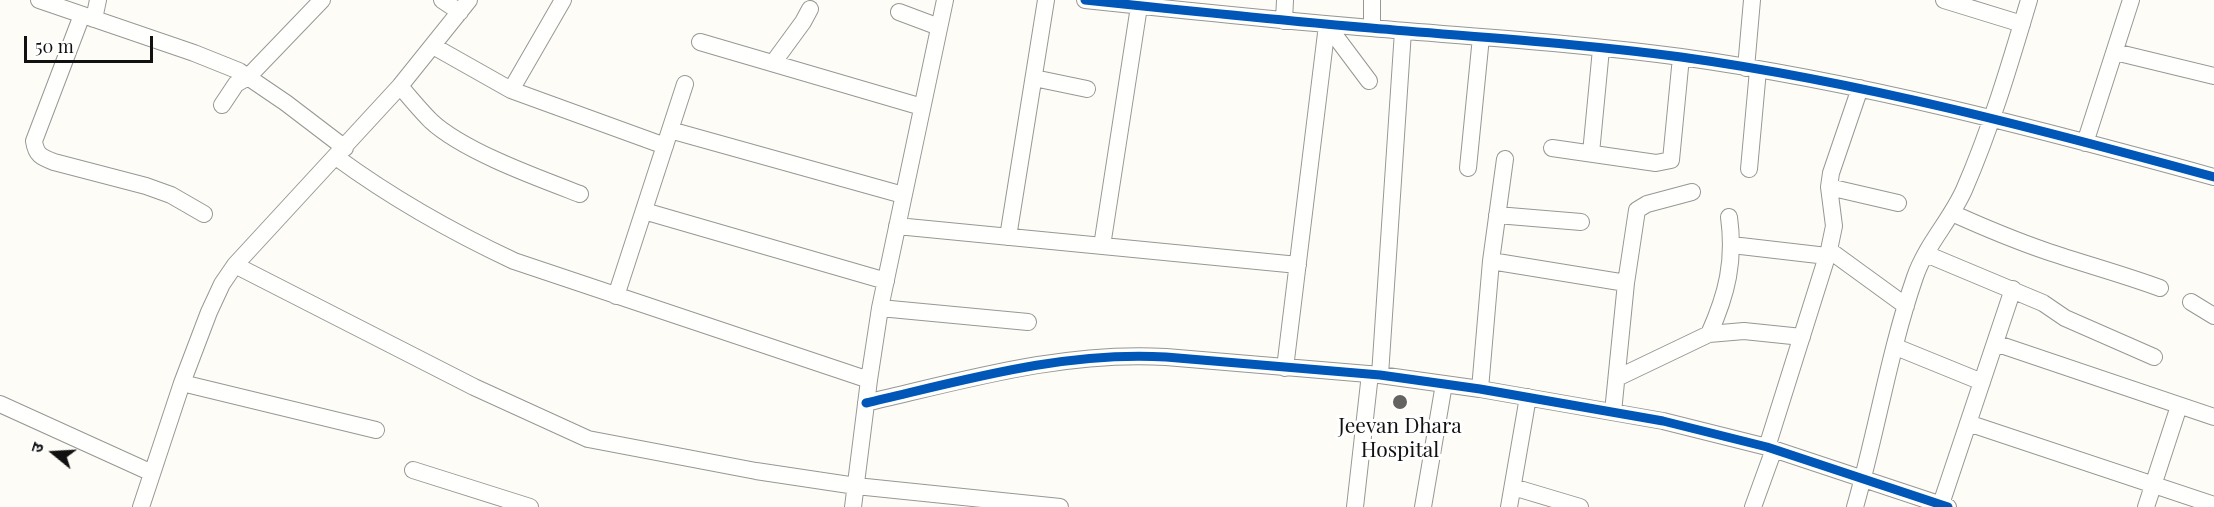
<!DOCTYPE html>
<html>
<head>
<meta charset="utf-8">
<style>
	body { margin:0 }
	#map { position:relative; width:2214px; height:507px; overflow:hidden; background:#fdfcf7; font-family:"Playfair Display","Noto Sans Devanagari",serif }
	canvas { display:block }
	.north { position:absolute; left:24px; top:423px; width:60px; height:60px; -webkit-text-stroke:4px #fff; paint-order:stroke; rotate:288deg; font-size:16px; font-weight:700; line-height:24px; text-align:center; color:#111 }
	.north::after { content:''; display:block; margin:auto; width:21px; height:27px; background:#111; clip-path:polygon(50% 0,100% 100%,50% 72%,0 100%) }
	.scale { position:absolute; left:24px; top:36px; width:129px; height:27px; box-sizing:border-box; border:3px solid #111; border-top:0; padding-left:8px; font-size:18px; line-height:21px; white-space:nowrap; color:#111; -webkit-text-stroke:4px #fff; paint-order:stroke }
</style>
</head>
<body>
<div id="map">
<canvas width="2214" height="507"></canvas>
<div class="north">उ</div>
<div class="scale">50 m</div>
</div>
<script>
const ctx = document.querySelector('canvas').getContext('2d');
ctx.lineJoin = 'round';
function trace(path, color, width, dash) { ctx.strokeStyle = color; ctx.lineWidth = width; ctx.lineCap = dash ? 'butt' : 'round'; ctx.setLineDash(dash || []); ctx.stroke(path); }
function drawText(font, color, halo, rows, align = 'center') {
  ctx.font = font + ' "Playfair Display",serif'; ctx.lineWidth = 6; ctx.setLineDash([]); ctx.textBaseline = 'middle'; ctx.strokeStyle = halo; ctx.fillStyle = color; for (const [text, x, y, turn = 0] of rows) {
    ctx.save(); ctx.translate(x, y); ctx.rotate((+turn || 0) * Math.PI / 180); ctx.textAlign = isNaN(turn) ? turn : align; if (halo) ctx.strokeText(text, 0, 0); ctx.fillText(text, 0, 0); ctx.restore();
  }
}
const minor = new Path2D(`
	M39,0L194,53L239,71L286,103L345,148
	M442,0L460,12
	M1085,0C1180,10 1276,20 1371,28C1474,37 1578,43 1681,57C1861,82 2039,129 2214,177
	M1944,0L2022,24
	M899,12L939,27
	M82,15L34,141C36,155 41,157 54,162L146,186L171,195L204,214
	M94,19L98,0
	M1284,21L1285,0
	M1327,25L1369,81
	M1372,28V0
	M700,42L922,107
	M433,46L511,90L665,146
	M2115,52L2214,76
	M773,63L803,22L810,9
	M1746,68L1752,0
	M1034,78L1087,89
	M400,86C410,98 420,110 431,121C463,151 538,178 580,194
	M511,90L563,0
	M222,105L236,84L248,77L322,0
	M670,130L903,195
	M2085,143L2131,0
	M1552,148L1656,163L1671,160L1681,57
	M1591,153L1601,49
	M336,157C392,198 452,232 514,261L869,380
	M1468,168L1481,37
	M1749,169L1758,70
	M1829,187L1898,203
	M644,211L886,281
	M1952,213C1983,227 2014,240 2046,251C2084,264 2122,274 2160,288
	M1497,215L1581,222
	M897,226L1298,265
	M1008,237L1046,0
	M1732,245L1827,256
	M1102,246L1140,0
	M1829,250L1906,306
	M1926,254L2043,303L2065,318L2154,357
	M1491,261L1626,283
	M235,265L474,387L588,439L756,471L856,486L1060,507
	M616,296L685,84
	M2191,302L2214,316
	M880,308L1028,322
	M1709,334C1727,294 1735,261 1729,217
	M1995,343L2214,417
	M1896,347L1982,382
	M1285,368L1327,25
	M1380,375L1403,31
	M1617,378L1709,334L1744,331L1802,337
	M182,383L376,430
	M1480,389L1491,261L1505,159
	M866,403C965,380 1063,351 1166,357L1380,375L1480,389L1663,421L1767,447L1948,507
	M0,404L152,473
	M1613,412L1626,283L1637,210L1647,204L1692,192
	M1968,423L2214,505
	M1767,447L1829,250L1834,226L1829,187L1831,173L1860,88
	M413,470L530,507
	M1513,487L1580,507
	M141,507L182,383L209,312L222,284L235,265L400,86L469,0
	M853,507L869,380L880,308L945,0
	M1355,507L1370,374
	M1423,507L1444,384
	M1509,507L1528,397
	M1753,507L1774,449
	M1855,507C1877,431 1889,352 1915,277C1926,245 1950,221 1964,190C1991,128 2010,64 2029,0
	M1940,507L2013,289
	M2146,507L2179,406`);
const cycleway = new Path2D(`
	M1085,0C1180,10 1276,20 1371,28C1474,37 1578,43 1681,57C1861,82 2039,129 2214,177
	M866,403C965,380 1063,351 1166,357L1380,375L1480,389L1663,421L1767,447L1948,507`);
const markers = [
	[1400,402,8,"#646362"]
];
const poiNames = [
	["Jeevan Dhara",1400,426],
	["Hospital",1400,450]
];
trace(minor, '#979795', 18);
trace(minor, '#fffffe', 16);
trace(cycleway, '#0057b8', 9);
for (const [x, y, r, color] of markers) { const dot = new Path2D(); dot.arc(x, y, r, 0, 2 * Math.PI); ctx.fillStyle = color; ctx.fill(dot); trace(dot, '#fff', 2); }
drawText('21px', '#111', '#fff', poiNames);
</script>
</body>
</html>
